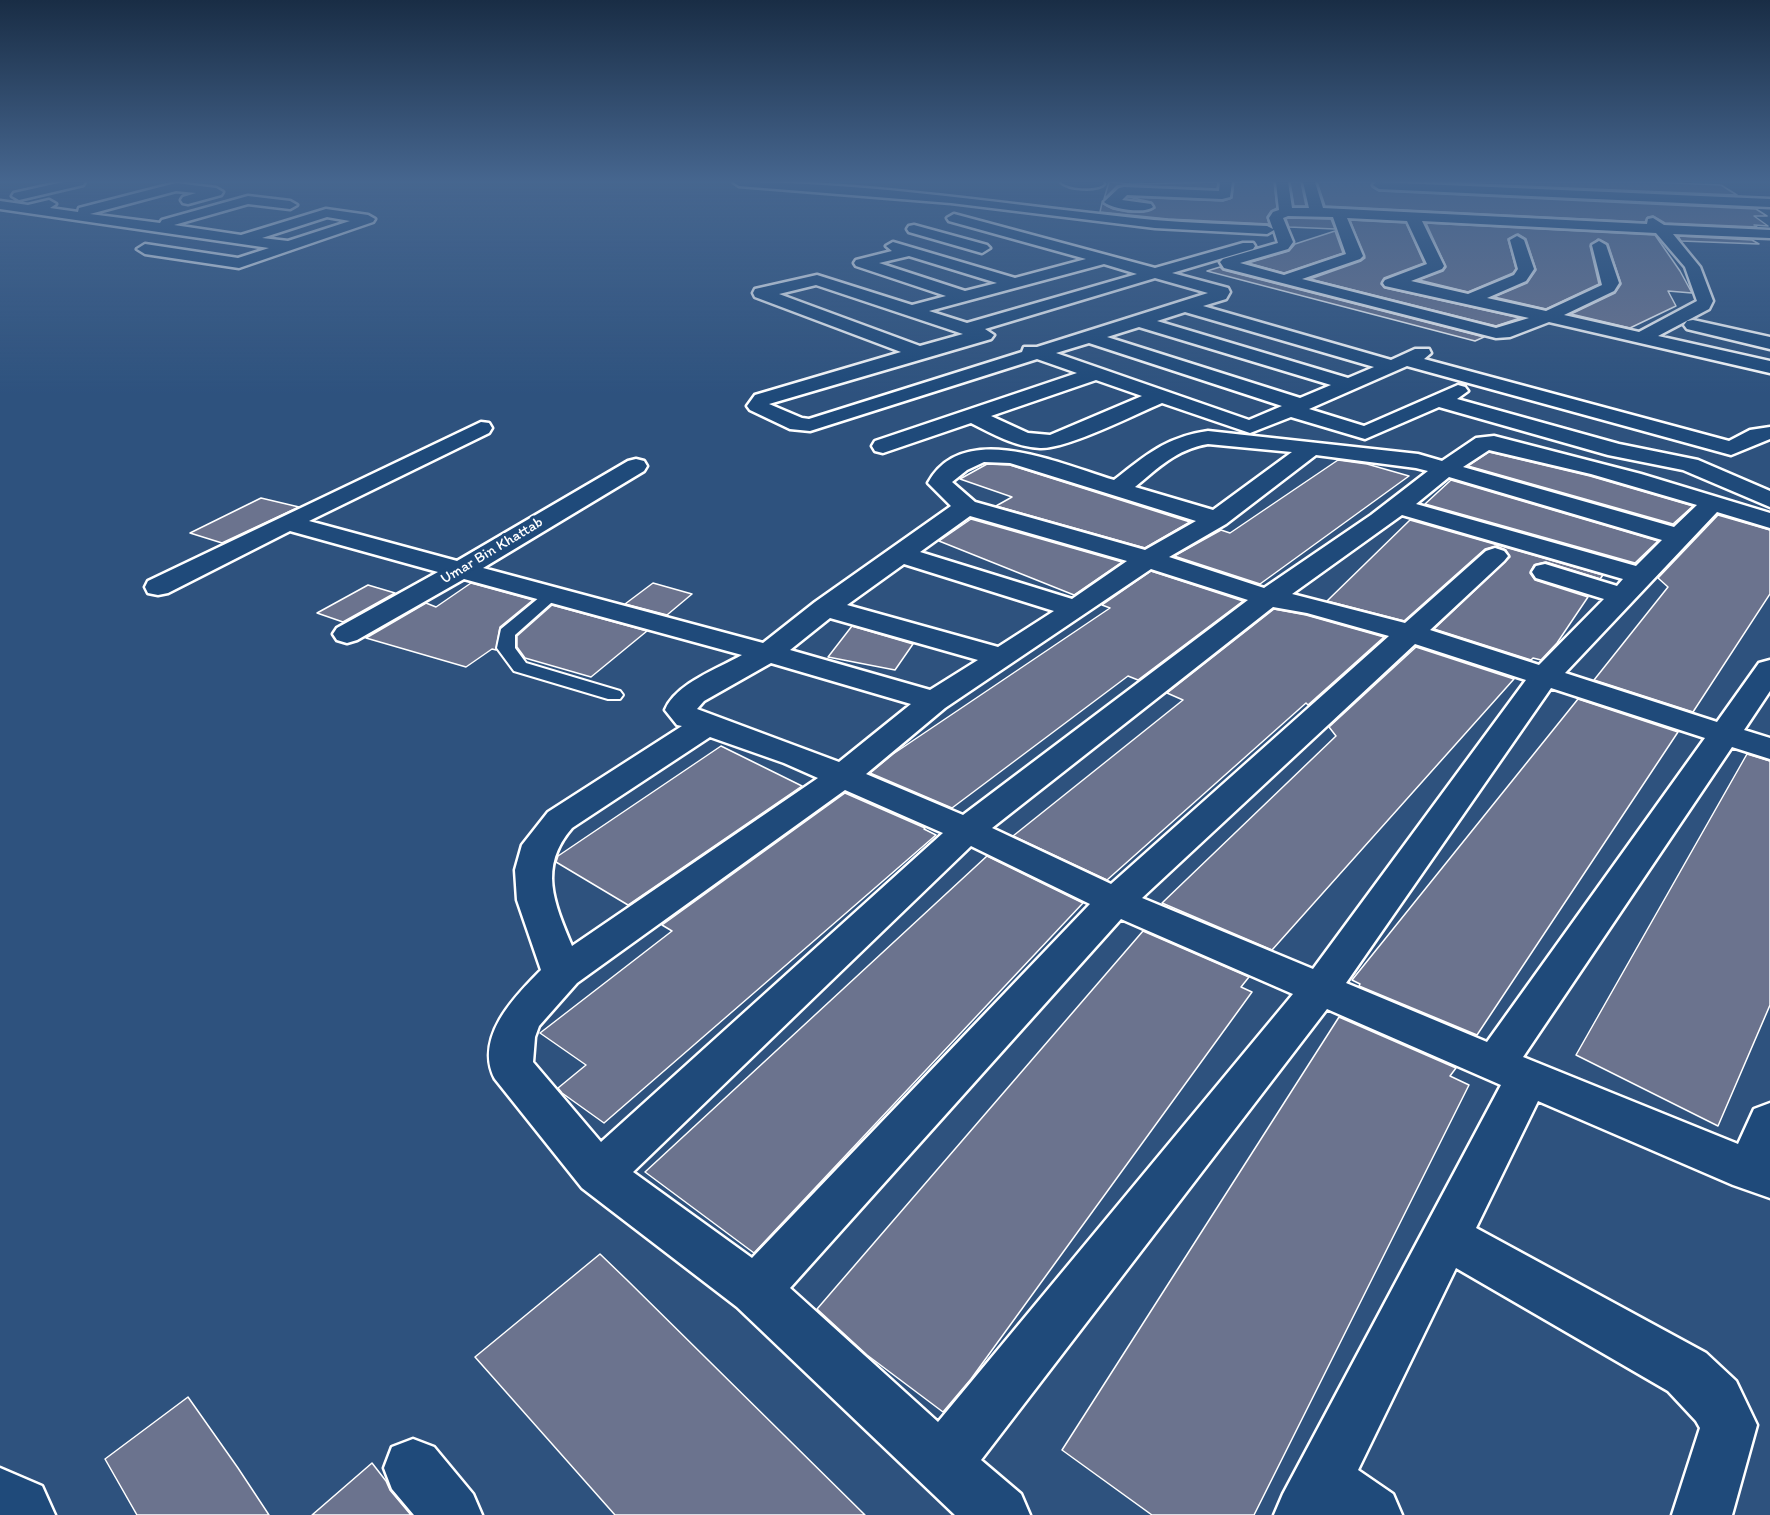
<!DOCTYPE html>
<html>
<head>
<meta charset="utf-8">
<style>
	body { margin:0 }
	canvas { display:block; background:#2e527e }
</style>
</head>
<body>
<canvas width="1770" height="1515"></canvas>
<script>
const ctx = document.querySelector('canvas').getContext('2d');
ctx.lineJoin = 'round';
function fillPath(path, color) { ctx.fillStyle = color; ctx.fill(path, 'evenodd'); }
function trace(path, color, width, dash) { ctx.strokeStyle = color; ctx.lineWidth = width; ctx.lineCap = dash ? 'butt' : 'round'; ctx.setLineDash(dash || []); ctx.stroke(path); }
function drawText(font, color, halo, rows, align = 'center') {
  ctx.font = font + ' Itim,sans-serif'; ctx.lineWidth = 6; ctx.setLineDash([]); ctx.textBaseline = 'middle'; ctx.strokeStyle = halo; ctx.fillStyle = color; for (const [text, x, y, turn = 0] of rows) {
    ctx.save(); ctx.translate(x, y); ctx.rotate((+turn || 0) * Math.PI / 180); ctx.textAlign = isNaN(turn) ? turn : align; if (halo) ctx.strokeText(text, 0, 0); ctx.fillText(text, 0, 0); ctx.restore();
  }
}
const building = new Path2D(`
	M1109,182L1132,184L1218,182L1217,189L1124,185L1117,186L1104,199Z
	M1234,182H1274L1277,208L1271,211L1267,217L1269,224L1168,219L1100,212L1102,203L1113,209L1128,212H1143L1155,208L1151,202L1128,197L1223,201L1232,198Z
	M1290,182H1301L1306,206H1294Z
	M1317,182H1373L1372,187L1379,191L1756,209L1767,216H1754L1768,226L1754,225L1757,227L1665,223L1653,216L1648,217L1645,222L1325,206Z
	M1424,182H1652L1721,185L1737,195Z
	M1288,218L1331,219L1335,229L1289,227L1286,219Z
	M1350,220L1406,223L1424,263L1384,278L1381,284L1385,288L1520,318L1496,326L1310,279L1361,261L1365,258Z
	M1426,223L1655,235L1680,271L1692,293L1668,291L1676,306L1630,328L1571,314L1615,293L1621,284L1608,244L1598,239L1590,246L1599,284L1546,309L1494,297L1527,283L1536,270L1526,239L1518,234L1508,239L1516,269L1513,273L1468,292L1419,280L1443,271L1446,267Z
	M1335,231L1343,253L1284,273L1248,263L1289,251L1295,244Z
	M1678,236L1752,240L1759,244L1681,241Z
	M1220,267L1223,270L1484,337L1475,341L1207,271Z
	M1489,452L1590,476L1693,506L1673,524L1468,466Z
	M1338,460L1367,464L1409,476L1260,584L1174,556L1221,530L1230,533Z
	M987,464L1010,465L1190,522L1145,548L996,506L1012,497L960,479Z
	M1451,480L1658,541L1635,563L1425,504Z
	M261,498L299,507L222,543L190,533Z
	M1718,515L1770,530V594L1693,712L1594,680L1668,587L1658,578Z
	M971,519L1122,562L1074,595L939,541Z
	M1410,520L1603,575L1600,579L1546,562L1534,565L1530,573L1535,580L1588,597L1557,643L1541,660L1533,658L1531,660L1434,629L1510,557L1506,550L1496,546L1485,549L1404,621L1327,601Z
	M1151,571L1243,601L1138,680L1128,676L952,808L870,773L893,754L1110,608L1102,605Z
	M471,583L533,600L500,627L496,650L492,649L466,667L366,638L426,603L436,607Z
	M653,583L692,594L667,615L625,604Z
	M368,585L395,593L343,622L317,613Z
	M552,605L647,631L591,677L525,658L517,647V636Z
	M1274,609L1306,615L1384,637L1308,705L1306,703L1107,880L1013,836L1183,700L1167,693Z
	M852,626L913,644L895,670L828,657Z
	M1416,647L1514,679L1272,950L1162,903L1336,736L1329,727Z
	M1578,699L1678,732L1477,1035L1359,986L1360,984L1352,980Z
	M721,746L802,786L628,905L556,862L558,856Z
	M1747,754L1770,761V1005L1718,1126L1576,1055Z
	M845,793L925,828L924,829L936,835L604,1123L562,1093L558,1088L586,1065L540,1033L672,931L662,925Z
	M987,856L1083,903L754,1253L645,1172Z
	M1143,931L1249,977L1241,987L1252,992L971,1379L943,1412L867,1355L817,1309Z
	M1339,1017L1456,1068L1450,1076L1469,1085L1254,1515H1152L1062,1450Z
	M600,1254L627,1280L865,1515H615L475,1357Z
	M188,1397L238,1468L269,1515H137L105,1459Z
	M372,1463L386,1481L390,1490L411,1515H312Z`);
const service = new Path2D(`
	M552,590L560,595L515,635V648L526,663L620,691L623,695L620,699H608L514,671L497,648L501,629L546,592Z`);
const minor = new Path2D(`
	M63,182H85L83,185L19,200L12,196L14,193Z
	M733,182C874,182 1013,206 1154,220C1191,223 1229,224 1267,226L1273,229L1269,218L1273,212L1279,210L1276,182H1288L1292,208H1309L1303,182H1315L1323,208L1647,224L1648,219L1653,218L1664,225L1770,230V238L1673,234L1700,267L1713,301L1709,309L1658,336L1770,361V373L1549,322L1510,337L1496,338L1224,268L1220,262L1223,259L1278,243L1274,230L1267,234L1155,228L951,203L739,186ZM1288,216L1333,217L1346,254L1284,275L1240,263L1288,249L1293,242L1283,218ZM1347,218L1407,221L1427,264L1385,280L1383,283L1385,286L1529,318L1496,328L1302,279L1360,259L1363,256ZM1422,221L1656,233L1685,267L1697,301L1639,332L1564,315L1614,291L1619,283L1606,245L1599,241L1592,245L1602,285L1546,311L1487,298L1526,281L1534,269L1524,240L1517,236L1510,240L1518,269L1514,275L1468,294L1411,281L1442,269L1444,266Z
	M1061,182H1103L1104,184C1097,191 1068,189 1061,182Z
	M1220,182H1232L1230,197L1222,199L1127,195L1122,200L1151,204L1153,207C1145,214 1112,209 1104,202L1119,188L1124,187L1219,191Z
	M1376,182L1770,199V207L1379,189L1373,185Z
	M176,183L216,188L223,192L221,195L188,204L183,203L181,200L183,197L196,193L176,191L90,214L160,223L162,220L248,196L290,201L297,205L290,209L248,204L174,225L241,235L326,209L368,215L375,219L373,222L239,268L145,254L137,249L145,244L238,258L269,248L0,209V201L28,205L49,200L56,204L50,208L78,212L79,208ZM327,217L350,221L288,241L262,238Z
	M954,214L1155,268L1243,243H1253L1255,246L1253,249L1172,273L1228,288L1230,292L1226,299L1203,306L1391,360L1415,349H1429L1431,353L1424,359L1729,441L1750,430L1770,427V439L1731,455L1407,366L1309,409L1364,426L1458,385L1465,387L1468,391L1457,399L1619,444L1698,460L1770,491V507L1683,470L1608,455L1439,407L1365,439L1291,417L1250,433L1162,403C1134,415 1067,449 1040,448C1015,447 993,434 971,423L883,453L875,451L872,446L875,441L1077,373L1037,359L810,431L790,429L750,410L747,406L755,395L901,352L755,297L753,293L755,289L817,275L912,305L946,296L856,266L854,263L856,260L892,251L886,246L893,242L1015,278L1086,259L949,221L947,218ZM909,256L997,283L965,291L879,263ZM1104,264L1137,274L967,323L929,311ZM1155,278L1208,293L1037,347H1024L1022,352L809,419L802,418L769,404L991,339L994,335L985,329ZM816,285L963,334L920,346L779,294ZM1185,312L1374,367L1348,378L1157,321ZM1139,327L1331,385L1300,398L1107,337ZM1089,343L1282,406L1249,420L1056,353ZM1096,380L1142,396L1050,435L1028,433L991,416Z
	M914,225L987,245L990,248L982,253L909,232L907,229L909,226Z
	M1693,320L1770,337V349L1687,329L1684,325L1687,321Z
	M481,422L489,423L492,428L489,433L309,521L457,561L628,461L636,459L644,461L647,466L644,471L483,568L763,643L815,602L951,506L928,483C963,418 1062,465 1114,480C1146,455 1166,437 1208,431L1418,454L1442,461L1476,438L1494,436L1641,474L1770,513V528L1717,512L1565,673L1717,722L1759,663L1770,660V691L1744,730L1770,738V759L1732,747L1523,1057L1738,1144L1754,1109L1770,1103V1198L1733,1185L1538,1101L1476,1228L1706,1353L1736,1381L1757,1425L1732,1515H1672L1700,1428L1696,1421L1668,1391L1456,1268L1358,1470L1393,1494L1402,1515H1274L1283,1494L1501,1085L1327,1009L981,1460L1021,1494L1030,1515H955L737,1307L582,1188L495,1079C474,1038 514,997 541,970L517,900L515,870L522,845L548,812L682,726L677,725L665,710C675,684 719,668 742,655L464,579L357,640L347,643L337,640L333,634L337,628L438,572L290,531L168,593L158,595L148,593L145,587L148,581ZM1208,444L1292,452L1213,510L1135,487C1158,468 1177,449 1208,444ZM1489,450L1591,474L1697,505L1674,527L1463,467ZM1316,455L1416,468L1428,471L1371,515L1264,588L1169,557L1226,524ZM984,462L1010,463L1196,521L1145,550L975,502L952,482L967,470ZM1449,477L1662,540L1636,566L1416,504ZM1402,515L1623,579L1617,586L1545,564L1536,566L1532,572L1536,578L1604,599L1539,665L1430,630L1504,561L1508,556L1504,551L1495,548L1486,551L1405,623L1292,594ZM970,516L1127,561L1072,599L920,552ZM904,564L1054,611L998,647L847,605ZM1151,569L1248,600L963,815L866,774L945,708ZM1273,607L1307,613L1389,636L1111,884L992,828ZM830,618L978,660L930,690L790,650ZM1415,644L1526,680L1313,969L1142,898ZM771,663L911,704L839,762L697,709L704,701ZM1551,688L1705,738L1487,1042L1346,983ZM710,737L784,763L818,778L572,946C554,903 538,867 572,828ZM845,790L943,833L601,1142L533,1062L535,1037L539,1026L577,983ZM971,846L1090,904L752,1258L633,1172ZM1121,919L1293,994L938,1422L790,1288Z
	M413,1439L434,1447L473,1494L482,1515H414L392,1489L384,1468L392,1447Z
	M0,1468L42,1486L55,1515H0Z`);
const farStreetnames = [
	["Umar Bin Khattab",492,551,-31]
];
fillPath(building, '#6b738e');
trace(building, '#fff', 1.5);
trace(service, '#fff', 4);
trace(minor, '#fff', 5);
fillPath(service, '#1f4a7a');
fillPath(minor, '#1f4a7a');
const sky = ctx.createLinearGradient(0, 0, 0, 394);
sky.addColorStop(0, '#192d45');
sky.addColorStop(0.46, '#46668f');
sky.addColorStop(1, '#46668f00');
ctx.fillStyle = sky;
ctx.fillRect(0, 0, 1770, 394);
drawText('15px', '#fff', '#1f4a7a', farStreetnames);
</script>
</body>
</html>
